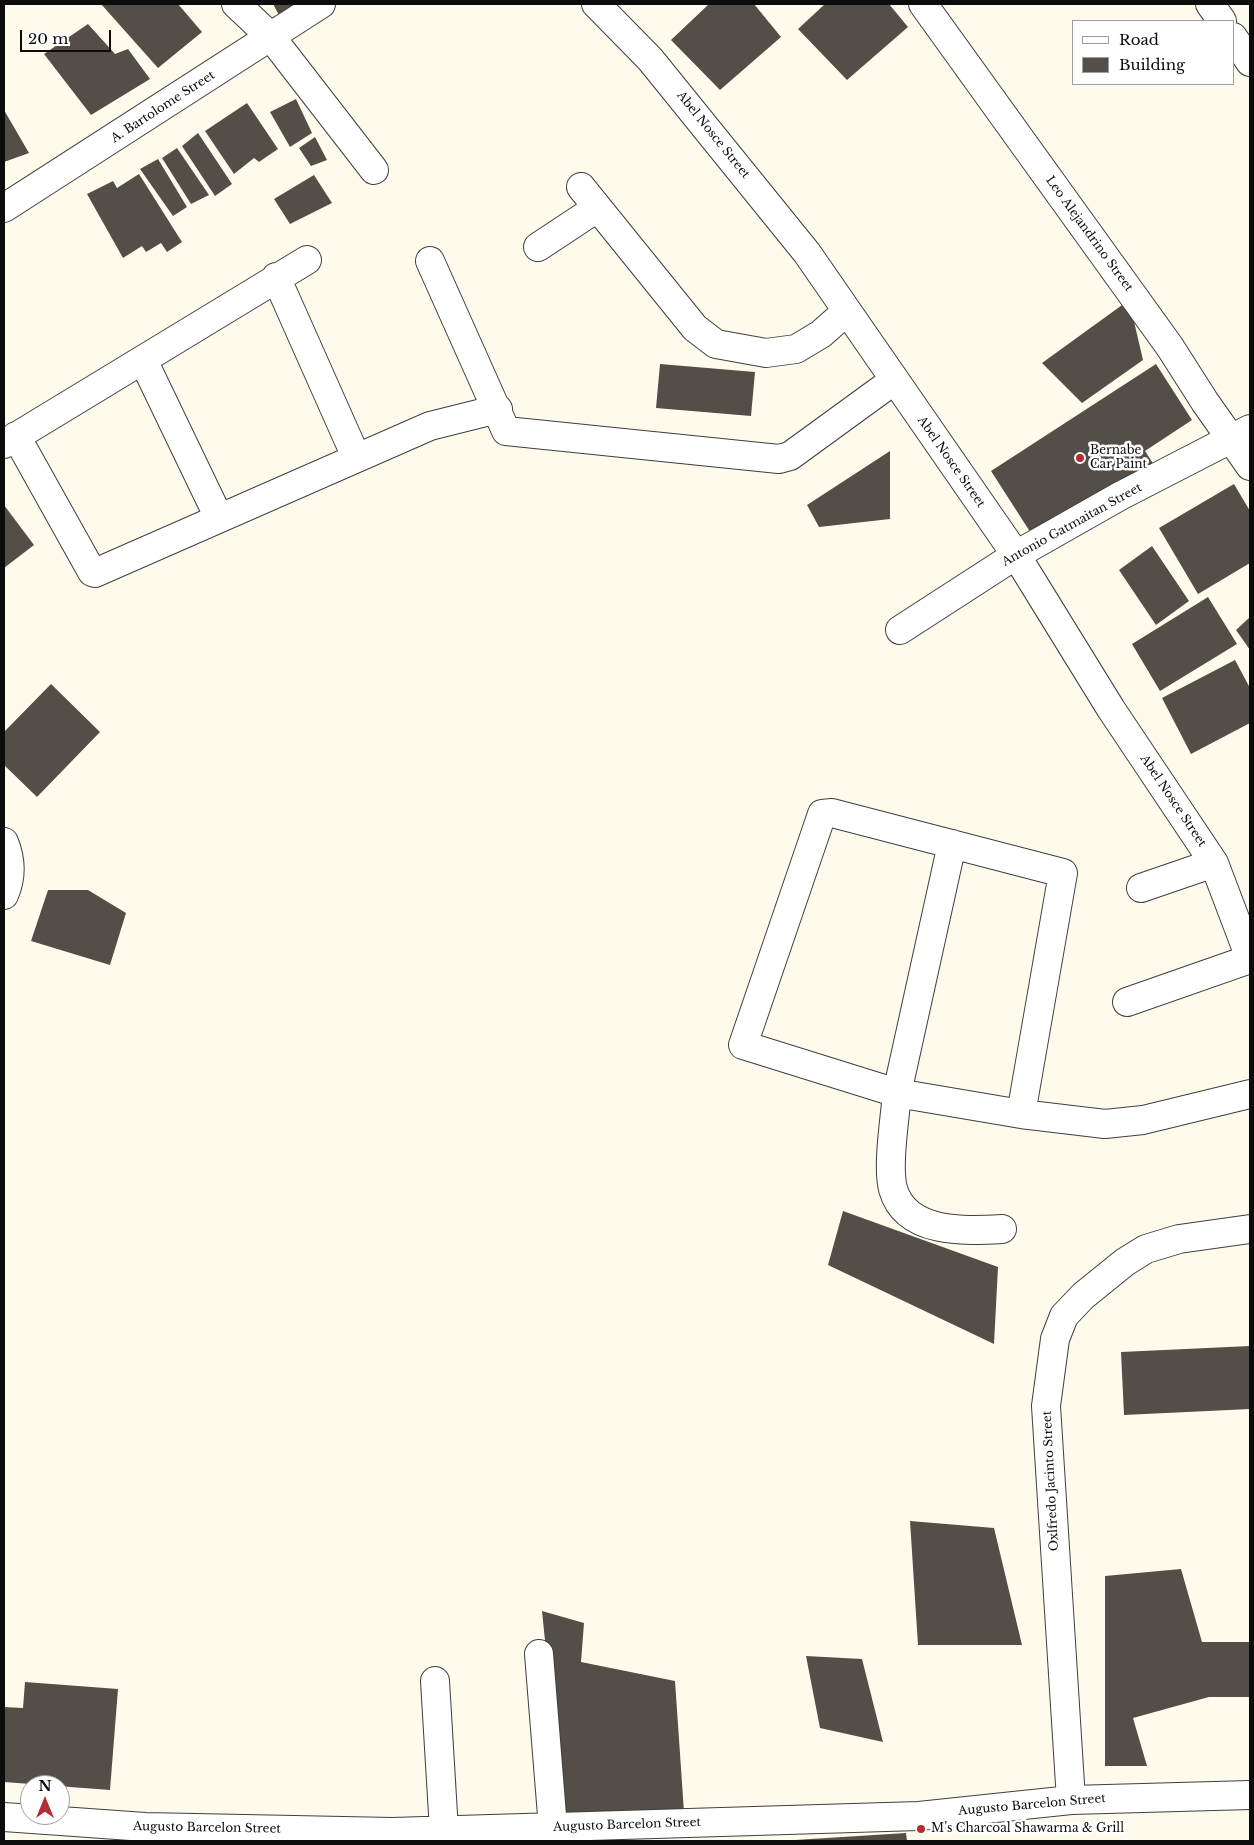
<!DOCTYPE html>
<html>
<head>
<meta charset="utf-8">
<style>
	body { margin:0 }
	#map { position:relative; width:1254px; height:1845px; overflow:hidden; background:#fefbed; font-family:"Libre Baskerville",serif }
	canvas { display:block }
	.frame { position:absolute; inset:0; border:5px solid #0c0c0c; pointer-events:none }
	.legend { position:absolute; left:1072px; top:20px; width:162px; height:65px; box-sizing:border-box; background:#fff; border:1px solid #9e9e9e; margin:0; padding:6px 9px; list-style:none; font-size:15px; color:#0c0c0c }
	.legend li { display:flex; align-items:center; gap:10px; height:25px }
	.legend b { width:25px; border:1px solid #9e9e9e }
	.north { position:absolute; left:20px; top:1775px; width:50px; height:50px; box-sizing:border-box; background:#fff; border:1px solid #9e9e9e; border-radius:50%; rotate:0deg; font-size:14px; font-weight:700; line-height:20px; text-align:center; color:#0c0c0c }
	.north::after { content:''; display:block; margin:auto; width:18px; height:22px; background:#b22e33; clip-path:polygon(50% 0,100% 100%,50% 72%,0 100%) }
	.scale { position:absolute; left:20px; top:30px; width:91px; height:22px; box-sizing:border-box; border:2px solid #0c0c0c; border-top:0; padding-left:6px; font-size:15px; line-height:18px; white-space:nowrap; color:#0c0c0c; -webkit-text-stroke:4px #fff; paint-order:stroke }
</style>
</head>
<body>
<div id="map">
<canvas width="1254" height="1845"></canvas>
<div class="frame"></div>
<ul class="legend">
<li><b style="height:6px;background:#fff"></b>Road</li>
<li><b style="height:14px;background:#544e49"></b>Building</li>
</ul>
<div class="north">N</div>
<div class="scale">20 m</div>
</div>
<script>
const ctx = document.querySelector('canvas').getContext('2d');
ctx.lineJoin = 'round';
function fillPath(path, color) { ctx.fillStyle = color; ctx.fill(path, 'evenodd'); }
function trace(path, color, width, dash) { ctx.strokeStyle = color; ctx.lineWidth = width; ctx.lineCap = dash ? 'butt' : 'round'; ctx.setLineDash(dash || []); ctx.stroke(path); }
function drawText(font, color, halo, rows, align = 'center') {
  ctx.font = font + ' "Libre Baskerville",serif'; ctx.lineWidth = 5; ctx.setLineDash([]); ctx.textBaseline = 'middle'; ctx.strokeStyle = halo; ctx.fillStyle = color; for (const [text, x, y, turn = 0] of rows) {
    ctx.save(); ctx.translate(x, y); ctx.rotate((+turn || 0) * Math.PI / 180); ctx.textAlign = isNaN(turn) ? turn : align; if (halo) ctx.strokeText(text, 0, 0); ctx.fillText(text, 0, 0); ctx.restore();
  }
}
const building = new Path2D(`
	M101,4H178L202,32L158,68Z
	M273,4H302L280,17Z
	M709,4H754L781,37L720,90L671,40Z
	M825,4H889L908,27L847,80L798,29Z
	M88,24L115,54L128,49L150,79L91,115L44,54Z
	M296,99L312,133L290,147L270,112Z
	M247,103L278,149L259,162L254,158L234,174L205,131Z
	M4,110L29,153L4,162Z
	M198,133L232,184L215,196L182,146Z
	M315,137L327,160L311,166L299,148Z
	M177,148L209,195L191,204L162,158Z
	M158,159L187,207L173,216L140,169Z
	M139,174L182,242L167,252L161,243L146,252L142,246L123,258L87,194L113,181L117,188Z
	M314,175L332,203L290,224L274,199Z
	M1129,300L1143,360L1082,403L1042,363Z
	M660,364L755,372L751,416L656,408Z
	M1156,364L1192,420L1145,451L1154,465L1036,541L991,471Z
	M890,451V519L819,527L807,505Z
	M1234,484L1250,511V563L1198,594L1159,528Z
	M4,505L34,545L4,568Z
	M1152,546L1189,601L1156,625L1119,570Z
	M1208,597L1237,644L1160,691L1132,644Z
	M1250,617V650L1236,630Z
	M1235,660L1250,688V723L1191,754L1162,698Z
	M51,684L100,732L37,797L4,765V732Z
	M48,890H88L126,913L110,965L31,941Z
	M843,1211L998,1267L994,1344L828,1265Z
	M1250,1346V1409L1124,1415L1121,1352Z
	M910,1521L994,1528L1022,1645H918Z
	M1181,1569L1202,1642H1250V1697H1209L1133,1718L1147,1766H1105V1576Z
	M542,1611L584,1623L581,1662L675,1681L684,1812L563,1819Z
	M806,1656L862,1659L883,1742L820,1728Z
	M25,1682L118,1689L110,1790L4,1782V1707L23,1708Z
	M906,1833L907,1841H795V1840Z`);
const minor = new Path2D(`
	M236,4L271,37L374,170
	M596,4L650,59L807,253L1016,555L1111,709L1214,863L1250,958
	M923,4L1170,347L1205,402L1250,466
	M1210,4L1222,21
	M1233,37L1250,62
	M581,187L695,328L716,344L766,353L796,349L821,334L847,311
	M4,208L321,4
	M538,247L597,208
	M430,261L506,431L779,459L790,456L893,381
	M276,277L356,457
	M143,360L219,518
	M16,436L92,572L95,573L430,426L498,409
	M4,444L307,260
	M900,630L1016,555L1120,496L1250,429
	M4,842C11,859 12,877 4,895
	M952,844L897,1093C895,1118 887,1166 893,1189C906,1234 964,1231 1002,1229
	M1141,888L1214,863
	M1127,1002L1250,959
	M1021,1114L1063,873L832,813L822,814L743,1045L897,1093L1021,1114L1105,1124L1143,1120L1250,1094
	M539,1654L553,1828
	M435,1681L444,1831
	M1071,1800L1046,1406L1055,1339L1064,1316L1083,1296L1125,1262L1146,1249L1179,1239L1250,1229
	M4,1817L145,1827L392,1832L919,1816L1071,1800L1250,1795`);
const markers = [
	[1080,458,5,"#b22e33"],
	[921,1829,5,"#b22e33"]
];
const streetNames = [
	["A. Bartolome Street",163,107,-33],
	["Abel Nosce Street",713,135,51],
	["Leo Alejandrino Street",1089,234,54],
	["Abel Nosce Street",951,462,55],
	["Antonio Gatmaitan Street",1072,525,-29],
	["Abel Nosce Street",1173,801,56],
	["Oxlfredo Jacinto Street",1051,1481,-93],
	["Augusto Barcelon Street",1032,1805,-5],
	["Augusto Barcelon Street",627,1825,-2],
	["Augusto Barcelon Street",207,1828,1]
];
const poiNames = [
	["Bernabe",1090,451],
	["Car Paint",1090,465],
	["M’s Charcoal Shawarma & Grill",931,1829]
];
fillPath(building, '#544e49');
trace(minor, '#3f3f3f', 30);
trace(minor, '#fff', 28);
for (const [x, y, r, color] of markers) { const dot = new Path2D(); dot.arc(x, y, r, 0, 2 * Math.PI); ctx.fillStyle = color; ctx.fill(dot); trace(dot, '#fff', 2); }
drawText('12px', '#0c0c0c', '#fff', streetNames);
drawText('12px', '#0c0c0c', '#fff', poiNames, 'left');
</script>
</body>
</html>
